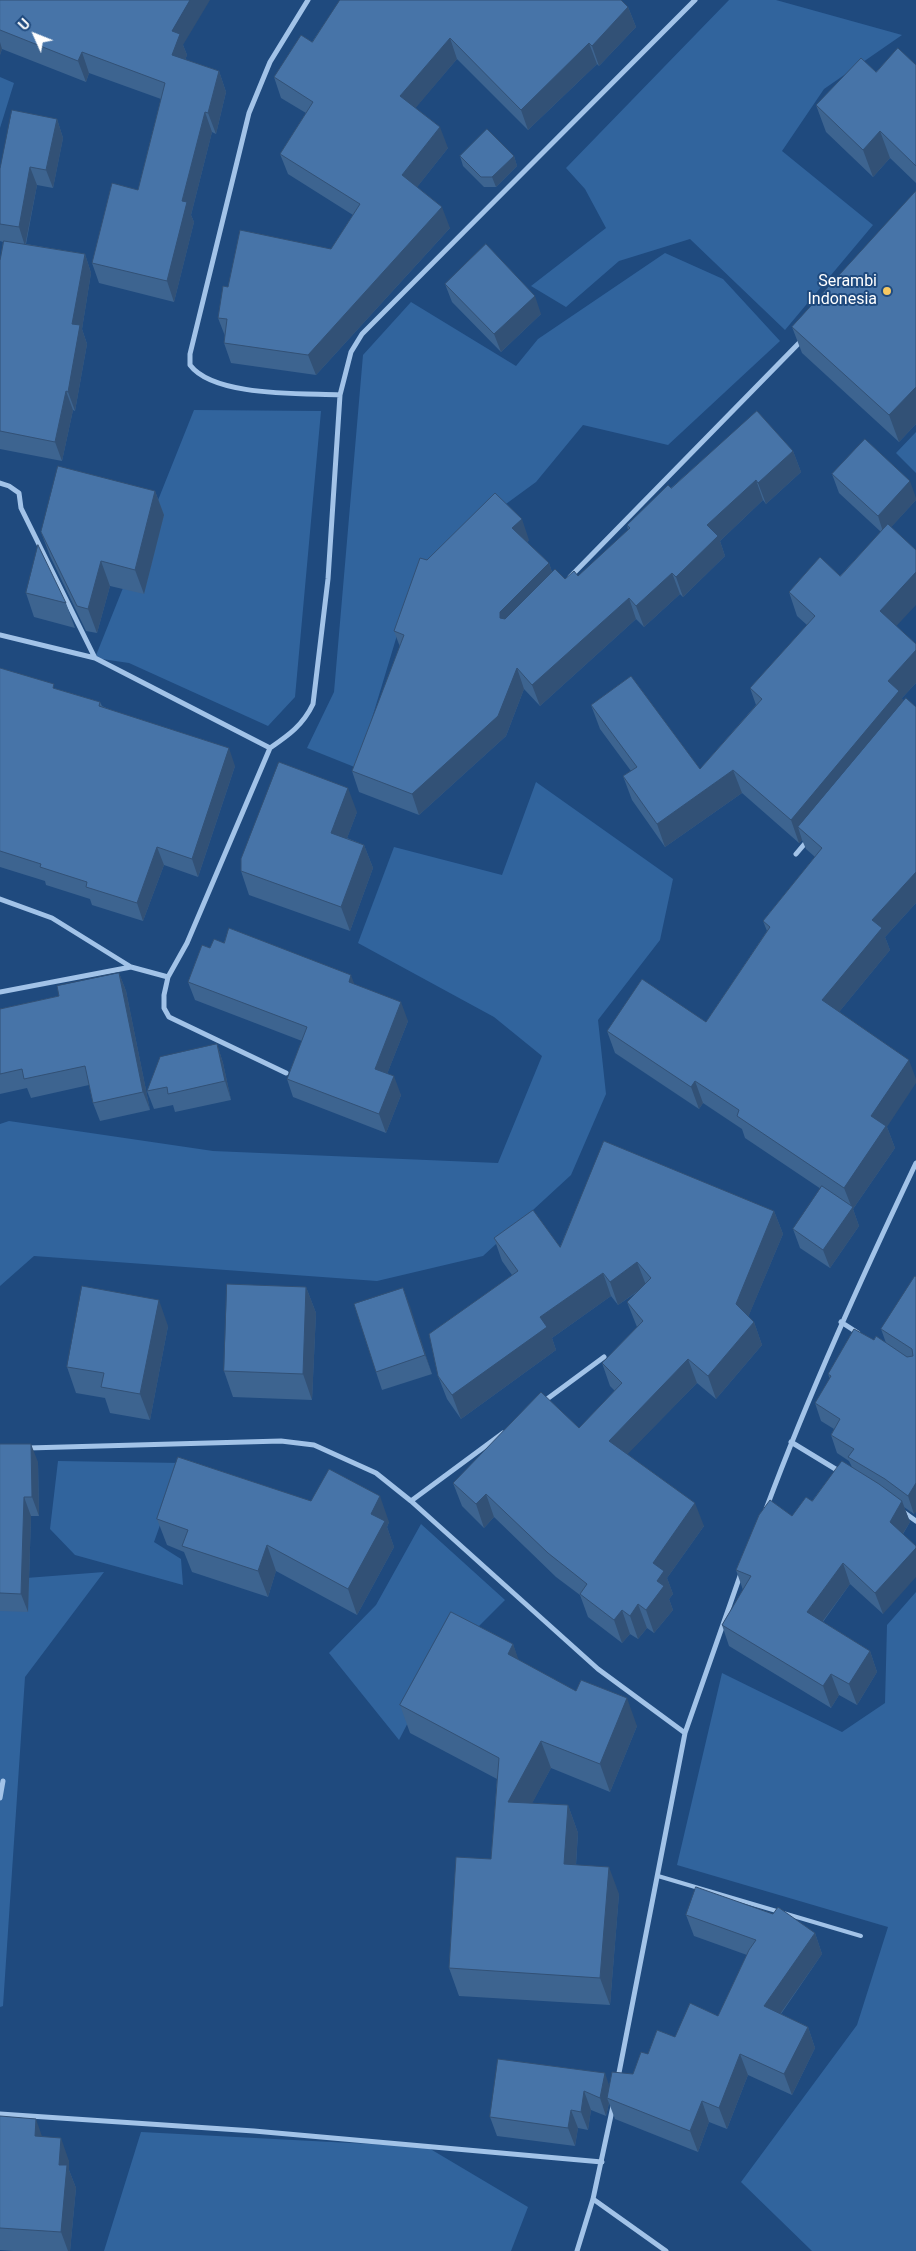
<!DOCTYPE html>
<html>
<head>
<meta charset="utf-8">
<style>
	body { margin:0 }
	#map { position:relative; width:916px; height:2251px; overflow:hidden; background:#1f4a7e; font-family:Roboto,sans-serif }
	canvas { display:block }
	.north { position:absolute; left:10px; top:10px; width:50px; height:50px; -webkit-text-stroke:4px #1f4a7e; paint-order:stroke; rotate:314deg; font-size:14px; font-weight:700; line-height:20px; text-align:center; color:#fff }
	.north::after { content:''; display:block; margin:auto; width:18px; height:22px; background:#fff; clip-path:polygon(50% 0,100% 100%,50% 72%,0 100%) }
</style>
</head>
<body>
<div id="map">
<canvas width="916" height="2251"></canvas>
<div class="north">U</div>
</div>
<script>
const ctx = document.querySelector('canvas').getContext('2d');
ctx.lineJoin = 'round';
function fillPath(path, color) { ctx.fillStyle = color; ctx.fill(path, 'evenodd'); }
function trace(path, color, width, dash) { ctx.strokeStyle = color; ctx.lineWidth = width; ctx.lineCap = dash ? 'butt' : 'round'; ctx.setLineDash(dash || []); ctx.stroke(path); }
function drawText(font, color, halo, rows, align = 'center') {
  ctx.font = font + ' Roboto,sans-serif'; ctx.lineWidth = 4; ctx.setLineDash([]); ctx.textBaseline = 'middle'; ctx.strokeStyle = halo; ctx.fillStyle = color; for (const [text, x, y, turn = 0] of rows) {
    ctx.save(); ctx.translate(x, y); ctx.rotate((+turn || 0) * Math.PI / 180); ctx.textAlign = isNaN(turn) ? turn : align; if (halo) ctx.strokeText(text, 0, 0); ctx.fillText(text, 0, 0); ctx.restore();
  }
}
const green = new Path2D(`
	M729,0H776L902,35L824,89L782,151L873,225L785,330L690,239L619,261L566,307L531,286L606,228L585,189L566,168Z
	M0,77L14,83L0,128Z
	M665,253L723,279L780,341L668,445L583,425L536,482L417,569L357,768L307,748L334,692L363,355L411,302L516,366L538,339Z
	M194,410L321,411L295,697L268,726L129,663L95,658Z
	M916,432V473L896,453Z
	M536,782L673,879L660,940L598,1020L606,1094L571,1175L483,1256L377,1281L34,1256L0,1286V1124L9,1121L213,1151L498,1163L542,1056L494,1017L358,943L394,847L502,875Z
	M58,1461L182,1463L154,1542L181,1559L183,1585L75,1555L50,1529Z
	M421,1524L505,1600L479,1626L452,1637L399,1740L329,1653L376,1605Z
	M104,1572L25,1677L3,2006L0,2007V1580Z
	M916,1592V2251H812L741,2182L857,2025L888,1927L677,1865L722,1673L842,1732L885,1703L887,1625Z
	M141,2132L427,2147L528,2207L511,2251H104Z`);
const service = new Path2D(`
	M658,1876L861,1936`);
const minor = new Path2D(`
	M308,0L270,62L249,113L190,354V365C214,397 302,393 340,395
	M0,483L9,486L19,493L21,508L95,658
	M570,577L802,340
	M0,635L95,658L270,748
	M796,854L807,841
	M0,899L52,918L131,967
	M0,992L131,967L168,977
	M286,1073L169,1017L164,1008V995L168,977L187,943L270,748C289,735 303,725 313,704L328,579L340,395L351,352L362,334L695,0
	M841,1322L858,1333
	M543,1402L604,1357
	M791,1442L842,1473
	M28,1448L281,1441L314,1445L376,1473L411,1501L598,1669L685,1733
	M411,1501L503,1433
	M766,1509C810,1391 862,1277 916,1163
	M902,1511L916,1521
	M0,1798L3,1781
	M618,2078L685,1733L741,1573
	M0,2114L254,2131L602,2162
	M593,2199L666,2251
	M577,2251L593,2199L613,2106`);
const wall = new Path2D(`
	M0,0L183,45L187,55L185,60L219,71L226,92L216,134L212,132L191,215L194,222L174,302L99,283L92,263L138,190L161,99L89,73L86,82L2,49L0,55Z
	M628,7L636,27L599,66L597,64L528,130L457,59L415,108L448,148L417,187L450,228L316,375L231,363L224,343L225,336L218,318L228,287L331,249L353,215L288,174L280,154L306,113L281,98L274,77L312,42Z
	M916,65V183L890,158L873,177L826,132L816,105L876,72Z
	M57,119L63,138L53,188L37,185L26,244L85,254L91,273L82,329L87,344L75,411L73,410L62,461L0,449V261L3,242L0,241V169Z
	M460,156H514L517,166L496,187H484L463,166Z
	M916,191V424L899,442L802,353L792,327Z
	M445,284L541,314L501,352L452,302Z
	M793,451L801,472L766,504L763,500L720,541L725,556L683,597L680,594L644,627L636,619L540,706L524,689L506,736L419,815L359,792L352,771L400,647L394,631L427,560L529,540L527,542L549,563L552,572L565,579L578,576L628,530L627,525L671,488Z
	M832,474L916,498V500L891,527L896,626L916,644V683L902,698L903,702L916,707V903L885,937L890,950L839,1012L887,1127L895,1148L853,1209L859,1226L830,1268L800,1248L793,1229L821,1189L745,1138L742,1129L703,1103L699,1109L615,1053L607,1031L706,1022L767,931L763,921L815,857L806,849L802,840L799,843L742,793L665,847L632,800L623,776L631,771L600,729L591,705L700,769L756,705L750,688L807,625L797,616L789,592L840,576L881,532L839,493Z
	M155,491L164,515L144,594L110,586L97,633L86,631L50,556L41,532Z
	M26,593L66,603L75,628L34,617Z
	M0,668L56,689L100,702L102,706L235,766L198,877L164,865L143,921L92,905L90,899L46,885L45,881L0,867Z
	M357,812L347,838L364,845L373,868L350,931L249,895L241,871Z
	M224,943L354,984L408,1021L387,1074L401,1095L386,1133L293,1097L287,1079L302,1041L195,1000L188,982L210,948Z
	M119,973L126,991L150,1110L100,1121L93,1103L89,1085L31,1098L27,1088L0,1094V1009L59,996Z
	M217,1044L223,1063L231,1100L175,1112L173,1105L154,1109L147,1091Z
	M774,1211L783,1234L748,1317L754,1322L762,1345L716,1399L697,1383L627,1454L704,1526L667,1578L673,1594L669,1599L673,1610L654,1633L647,1628L638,1639L630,1634L622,1643L588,1617L580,1595L556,1577L494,1517L484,1528L462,1506L453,1483L579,1428L615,1391L610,1386L602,1363L637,1327L627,1302L640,1290L618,1305L611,1296L552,1338L556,1350L461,1419L447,1399L438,1376L512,1275L502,1261L494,1238L560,1247Z
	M915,1276L914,1514L904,1507L910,1522L903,1534L883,1614L850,1584L823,1622L870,1651L877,1672L857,1705L839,1695L831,1708L729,1646L722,1625L743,1590L736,1570L792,1516L812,1501L852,1467L849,1461L837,1453L831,1435L834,1429L821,1421L815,1403L830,1379L828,1374L874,1340L886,1343L881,1329Z
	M306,1287L316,1313L312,1400L233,1397L224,1371Z
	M403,1288L432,1374L382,1390L376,1372Z
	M168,1326L150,1420L110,1413L105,1398L76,1393L67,1367Z
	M0,1444L38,1462L39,1516H31L28,1612L0,1611Z
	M311,1501L389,1522L387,1527L394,1547L357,1615L276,1571L268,1597L192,1572L184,1552L167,1545L157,1519Z
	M513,1644L518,1660L637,1726L610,1792L551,1768L532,1803L568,1805L578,1833L576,1865L619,1894L610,2005L459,1996L449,1968L491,1859L497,1779L410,1733L400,1705Z
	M686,1915L815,1933L822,1954L781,2014L808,2027L815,2048L792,2095L748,2075L727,2129L709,2122L698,2152L615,2119L609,2103L606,2116L591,2110L588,2130L578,2128L575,2146L497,2136L490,2117L498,2059L609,2086L633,2074L648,2054L675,2037L718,2016L747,1955L694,1936Z
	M0,2116L43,2137L69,2161V2170L76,2188L70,2251H13L0,2250Z`);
const shadedWall = new Path2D(`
	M190,0H210L183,45L187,55L179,76L172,55V31Z
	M628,7L636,27L599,66L592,46Z
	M450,38L457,59L408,117L400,96Z
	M0,42L2,49L0,55Z
	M589,43L597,64L528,130L521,110Z
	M82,52L89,73L86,82L78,61Z
	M219,71L226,92L216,134L208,113Z
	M205,112L212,132L191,215L194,222L174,302L167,281L182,201Z
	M57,119L63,138L53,188L46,170Z
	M440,127L448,148L410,196L402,175Z
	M880,131L890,158L873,177L863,150Z
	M514,156L517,166L496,187L492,177Z
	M30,167L37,185L25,246L19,227Z
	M442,207L450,228L316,375L308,355Z
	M85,254L91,273L82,329L87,344L75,411L68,392L72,324Z
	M535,296L541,314L501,352L494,334Z
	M916,387V424L899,442L889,415Z
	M66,391L73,410L62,461L55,442Z
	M793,451L801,472L766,504L758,483Z
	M756,480L763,500L720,541L725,556L683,597L676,577L707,525Z
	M910,481L916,498V500L884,535L878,516Z
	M155,491L164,515L144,594L135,570Z
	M522,519L529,540L520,549L512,528Z
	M101,561L110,586L97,633L88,609Z
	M549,563L556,584L508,633L500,618V612Z
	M916,572V605L888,635L880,611Z
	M672,573L680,594L644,627L636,606Z
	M629,598L636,619L540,706L532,685Z
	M916,650V683L902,698L908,715L798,827L802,840L799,843L791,820L888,681Z
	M517,668L524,689L506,736L419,815L412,794Z
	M229,748L235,766L198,877L192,859Z
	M733,770L742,793L665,847L657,824Z
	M348,788L357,812L340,857L331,833Z
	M364,845L373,868L350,931L341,907Z
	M157,847L164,865L143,921L137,903Z
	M916,872V903L885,937L890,950L830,1023L822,1000L872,920Z
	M119,973L126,991L150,1110L143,1092Z
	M351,975L358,994L349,982Z
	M401,1002L408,1021L382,1087L375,1069Z
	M217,1044L223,1063L231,1100L225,1081Z
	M909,1060L916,1079V1083L887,1127L895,1148L853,1209L859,1226L830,1268L823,1250L852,1208L844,1188L871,1116Z
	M394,1076L401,1095L386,1133L379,1114Z
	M695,1081L703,1103L699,1109L691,1087Z
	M774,1211L783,1234L744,1327L736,1304Z
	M637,1262L646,1285L618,1305L610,1282Z
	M603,1273L611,1296L552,1338L556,1350L461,1419L452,1395L540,1317Z
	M306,1287L316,1313L312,1400L303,1374Z
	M403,1288L410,1306L432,1374L425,1355Z
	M159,1300L168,1326L150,1420L140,1394Z
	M754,1322L762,1345L716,1399L708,1376Z
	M688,1359L697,1383L618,1464L609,1441Z
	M31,1444L38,1462L39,1516L32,1497Z
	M916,1483V1512L914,1514L908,1496Z
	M486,1494L494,1517L484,1528L476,1504Z
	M380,1496L389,1522L387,1527L394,1547L357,1615L348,1589L371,1514Z
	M24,1497L31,1516L28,1612L21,1594Z
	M902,1501L910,1522L897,1543L890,1522Z
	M695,1503L704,1526L667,1578L673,1594L669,1599L673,1610L654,1633L646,1610L657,1581L653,1563Z
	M267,1545L276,1571L268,1597L258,1571Z
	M916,1548V1577L883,1614L875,1593Z
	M843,1563L850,1584L814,1633L807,1612Z
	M638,1604L647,1628L638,1639L630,1616Z
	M622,1610L630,1634L622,1643L614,1620Z
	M513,1644L523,1672L508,1654Z
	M870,1651L877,1672L857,1705L849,1684Z
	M831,1674L839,1695L831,1708L823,1686Z
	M627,1698L637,1726L610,1792L600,1764Z
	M541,1741L551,1768L518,1830L508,1802Z
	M568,1805L578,1833L574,1891L564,1864Z
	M609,1867L619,1894L610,2005L600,1978Z
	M815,1933L822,1954L771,2027L764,2006Z
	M808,2027L815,2048L792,2095L784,2074Z
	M740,2054L748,2075L727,2129L719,2108Z
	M605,2073L611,2091L607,2098L609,2103L606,2116L600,2098Z
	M584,2091L591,2110L588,2130L581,2112Z
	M702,2101L709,2122L698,2152L690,2131Z
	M571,2110L578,2128L575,2146L568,2128Z
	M36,2119L44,2142L35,2136Z
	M61,2138L69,2161V2170L76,2188L70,2251H68L61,2232L59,2165Z`);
const building = new Path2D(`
	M0,0H190L172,31L180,34L172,55L219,71L208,113L205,112L182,201L187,202L167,281L92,263L112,183L138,190L165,83L82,52L78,61L0,30Z
	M340,0H621L628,7L592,46L589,43L521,110L450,38L400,96L440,127L402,175L442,207L308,355L224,343L227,319L218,318L223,286L228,287L240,230L331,249L360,204L280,154L313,102L274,77L301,35L312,42Z
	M898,48L916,65V166L880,131L863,150L816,105L861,58L876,72Z
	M12,110L57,119L46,170L30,167L19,227L0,224V169Z
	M487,129L514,156L492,177H481L460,156Z
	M916,191V387L889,415L792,327Z
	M4,241L85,254L72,324L80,325L68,392L66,391L55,442L0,431V261Z
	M486,244L535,296L494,334L445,284Z
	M757,411L793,451L758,483L756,480L707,525L718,536L676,577L672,573L636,606L629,598L532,685L517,668L498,716L412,794L352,771L404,635L394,631L420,558L427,560L495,493L522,519L512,528L549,563L500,612V618L505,619L555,569L565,579L574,571L578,576L630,528L627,525L668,485L671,488Z
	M865,439L910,481L878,516L832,474Z
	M58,466L155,491L135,570L101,561L88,609L77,606L41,532Z
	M888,524L916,550V572L880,611L916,644V650L888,681L899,691L791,820L733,770L657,824L623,776L637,767L591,705L631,676L700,769L762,699L750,688L815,616L789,592L820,557L840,576Z
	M38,545L66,603L26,593Z
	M0,668L54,684L53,688L100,702L99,706L229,748L192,859L157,847L137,903L86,887L87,882L40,867L41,864L0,851Z
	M906,698L916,707V872L872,920L882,928L822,1000L909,1060L871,1116L886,1126L844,1188L737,1116L739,1110L695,1081L691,1087L607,1031L642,979L706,1022L770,927L763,921L822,848L798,827Z
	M279,762L348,788L331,833L364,845L341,907L241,871V859Z
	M229,928L351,975L349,982L401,1002L375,1069L394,1076L379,1114L287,1079L307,1027L188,982L202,945L210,948L214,939L224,943Z
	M119,973L143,1092L93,1103L85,1066L24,1079L22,1069L0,1074V1009L59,996L57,986Z
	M217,1044L225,1081L168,1094L167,1087L147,1091L160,1057Z
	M604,1141L774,1211L736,1304L754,1322L708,1376L688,1359L609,1441L695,1503L653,1563L664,1571L657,1581L664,1586L646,1610L638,1604L630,1616L622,1610L614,1620L580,1594L587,1584L548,1553L486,1494L476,1504L453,1483L541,1392L579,1428L622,1383L602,1363L643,1321L627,1302L651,1278L637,1262L610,1282L603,1273L540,1317L547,1327L452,1395L438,1376L429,1334L518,1271L494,1238L533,1210L560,1247Z
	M822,1186L853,1207L823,1250L793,1229Z
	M915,1276L916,1277V1483L908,1496L885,1479L848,1457L854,1449L831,1435L840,1419L815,1403L831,1376L828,1374L854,1329L874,1340L876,1336L907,1357L913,1356L912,1349L881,1329Z
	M227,1284L306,1287L303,1374L224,1371Z
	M82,1286L159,1300L140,1394L101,1387L104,1373L67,1367Z
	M403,1288L425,1355L376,1372L354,1304Z
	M0,1444H31L32,1497H24L21,1594L0,1593Z
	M178,1457L311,1501L329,1469L380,1496L371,1514L385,1521L348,1589L267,1545L258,1571L182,1546L188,1530L157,1519Z
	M842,1461L879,1484L902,1501L890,1522L916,1546V1548L875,1593L843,1563L807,1612L870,1651L849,1684L831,1674L823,1686L722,1625L751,1576L736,1570L759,1515L770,1500L792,1516L806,1497L812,1501Z
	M451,1612L513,1644L508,1654L576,1691L581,1680L627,1698L600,1764L541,1741L508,1802L568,1805L564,1864L609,1867L600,1978L449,1968L456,1857L491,1859L499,1758L400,1705Z
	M696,1887L773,1914L778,1907L815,1933L764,2006L808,2027L784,2074L740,2054L719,2108L702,2101L690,2131L607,2098L612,2072L633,2074L641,2052L648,2054L657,2030L675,2037L690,2003L718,2016L749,1950L756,1940L686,1915Z
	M498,2059L605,2073L600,2098L584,2091L581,2112L571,2110L568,2128L490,2117Z
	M0,2116L36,2119L35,2136L61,2138L59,2165H67L61,2232L0,2228Z`);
const markers = [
	[887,291,5,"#f6c862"]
];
const poiNames = [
	["Serambi",877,282],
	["Indonesia",877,300]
];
fillPath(green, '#31649d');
trace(service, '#a2c3e8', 4);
trace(minor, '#a2c3e8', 5);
fillPath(wall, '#3d6490');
fillPath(shadedWall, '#325176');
fillPath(building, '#4774a8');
trace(building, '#325176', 1);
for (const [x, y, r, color] of markers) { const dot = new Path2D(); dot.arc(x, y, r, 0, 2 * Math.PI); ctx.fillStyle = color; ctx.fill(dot); trace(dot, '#1f4a7e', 2); }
drawText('16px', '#fff', '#1f4a7e', poiNames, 'right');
</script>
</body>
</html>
